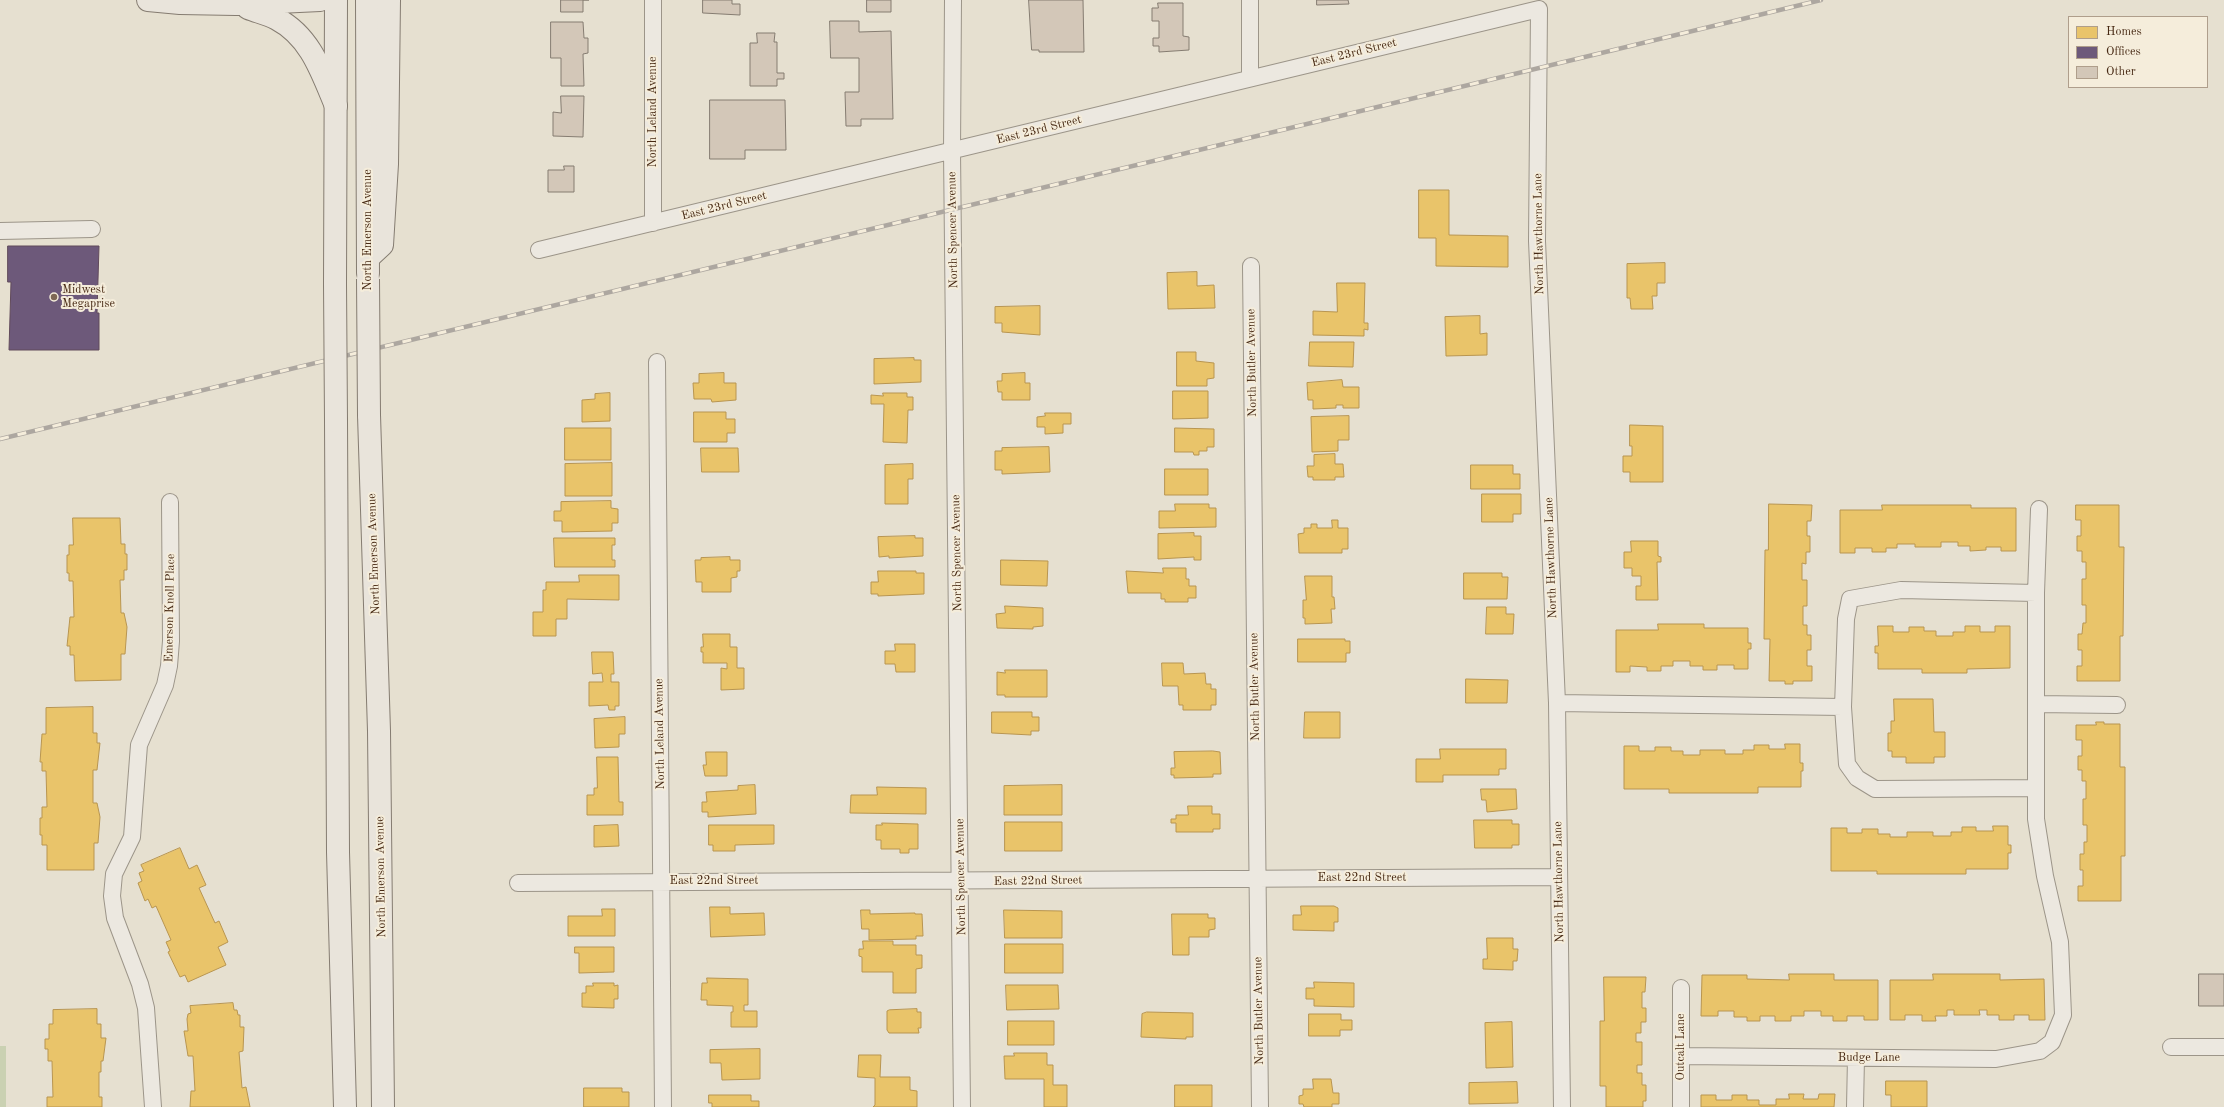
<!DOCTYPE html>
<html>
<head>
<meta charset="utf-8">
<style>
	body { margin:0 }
	#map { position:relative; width:2224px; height:1107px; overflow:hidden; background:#e6e0d0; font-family:"Old Standard TT",serif }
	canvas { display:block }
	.legend { position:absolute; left:2068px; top:16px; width:140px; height:72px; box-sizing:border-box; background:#f5eddb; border:1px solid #af9e8b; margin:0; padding:5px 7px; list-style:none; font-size:12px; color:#462812 }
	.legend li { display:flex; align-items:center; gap:8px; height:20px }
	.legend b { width:20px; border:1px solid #af9e8b }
</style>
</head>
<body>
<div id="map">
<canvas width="2224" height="1107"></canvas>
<ul class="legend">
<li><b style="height:11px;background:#e9c46a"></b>Homes</li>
<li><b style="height:11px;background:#6d597a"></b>Offices</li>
<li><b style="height:11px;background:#d3c7b8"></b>Other</li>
</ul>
</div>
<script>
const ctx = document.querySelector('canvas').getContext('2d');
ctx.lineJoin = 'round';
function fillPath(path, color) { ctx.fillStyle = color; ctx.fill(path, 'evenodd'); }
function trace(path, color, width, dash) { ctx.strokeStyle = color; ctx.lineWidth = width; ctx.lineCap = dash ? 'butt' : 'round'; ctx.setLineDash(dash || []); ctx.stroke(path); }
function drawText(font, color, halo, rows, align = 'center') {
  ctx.font = font + ' "Old Standard TT",serif'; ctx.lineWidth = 4; ctx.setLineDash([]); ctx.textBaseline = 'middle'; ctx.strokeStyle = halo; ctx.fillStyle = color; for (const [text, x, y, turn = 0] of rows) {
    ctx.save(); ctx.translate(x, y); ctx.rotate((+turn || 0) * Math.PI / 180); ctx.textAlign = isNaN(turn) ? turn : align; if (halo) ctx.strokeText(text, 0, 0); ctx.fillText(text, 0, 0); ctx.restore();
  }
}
const green = new Path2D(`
	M0,1046H6V1107H0Z`);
const homes = new Path2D(`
	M1419,190H1449V235L1508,236V267L1436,266V238H1419Z
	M1665,263V283H1657V296H1652L1653,309H1631L1630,298H1627V264Z
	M1197,272V286L1214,285L1215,308L1168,309L1167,273Z
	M1337,283H1365L1364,323H1368V330L1364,329V336L1313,335V311L1337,312Z
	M1040,306V335L1002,332V323H995V307Z
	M1480,316V334L1487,333V355L1446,356L1445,317Z
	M1310,342H1354L1353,367L1309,366Z
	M1177,352H1196V361L1214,363V378L1207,379V386H1177Z
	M914,358V360H921V382L874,384V359Z
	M724,373V383H736V400L712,402L711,399H694L693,383H699V374Z
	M1025,373V383H1030V400H1002V392H998L997,381H1002V374Z
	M1342,380L1343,387H1359V408H1343V405H1336V408L1313,409V400H1308L1307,383Z
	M1173,391H1208V418L1173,419Z
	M610,393V421L582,422V400L595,399V394Z
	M883,393H907V397H913V410H908L907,443L883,442L884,404H871V395L883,396Z
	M694,412H726V419H735V433H727V442H694Z
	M1045,413H1071V424H1063V433L1045,434V427H1037V417L1045,416Z
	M1349,416V440H1338V451L1312,452L1311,417Z
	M1630,425L1663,426V482H1630V472H1623V456H1632V446H1630Z
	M565,428H611V460H565Z
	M1175,428L1214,429V447H1207V451H1199V455H1194L1193,452H1175Z
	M1049,447L1050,472L1002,474V470H995V451H1002V448Z
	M701,448H738L739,472H702Z
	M1335,454V464H1343L1344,477H1335V480H1313V477H1308L1307,466H1314V455Z
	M612,463V496H565V464Z
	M913,464V479H908V504H885V465Z
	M1471,465H1513V474H1520V489H1471Z
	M1165,469H1208V495H1165Z
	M1482,494H1521V514H1513V522H1482Z
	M611,501V508L618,509V523H612V531L562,532V521H554V511H561V502Z
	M1175,504H1209V508H1216V527L1159,528V511H1175Z
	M1769,504L1812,505L1811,521H1807V536H1810V552H1806V564L1802,563V580H1807V606H1803V625H1807V635H1811V650H1807V666H1812V681H1793V684H1785V681H1769L1770,639H1764L1765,550H1768Z
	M1882,505H1971V508H2016V551H2001V547H1986V550L1970,551V546H1958V542H1941V547H1915V544H1897V548H1886V552H1872V548H1855V553H1840V510H1882Z
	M2076,505H2119V547H2124L2123,636H2120V681H2077V666H2082V650H2078V634H2082L2083,623H2086V605H2082V579H2086V562H2082V551H2077V536H2081V520H2076Z
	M73,518H120L121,544H125V554H127V570H124V580H120L121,613H124L127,627L125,654H121V680L75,681L74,655H70V646H67L70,617H74L73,581H69V573H67V555H69V545H73Z
	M1332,520H1338V528H1348V549H1342V553H1299L1298,534L1304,533V528H1311V524H1317V528H1332Z
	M1194,533V536H1201V560H1194V557L1158,559V534Z
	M915,536V538H923V556L889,558V556L879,557L878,537Z
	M554,538H615V545H612V560H615V567H555Z
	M1631,541H1658V556L1661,557V562H1657L1658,600H1636V586H1641V576H1632V568H1624V552H1631Z
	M730,557V560H740V571H737V577L731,578V592H702V582H696L695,560H701V558Z
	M1001,560L1048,561L1047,586L1001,585Z
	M1163,568H1186V579H1189V586H1196V598H1188V602H1165V599H1161V593H1128L1126,571L1163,573Z
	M878,571H916V573H924V594L878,596V594H871V582H878Z
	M1464,573H1502V577H1508L1507,599H1464Z
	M579,575H619V600L567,599V619H556V636H533V612H543V590H546V582H579Z
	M1305,576H1332V597H1334L1335,609H1331L1332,623L1305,624V618H1303V600H1306Z
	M1005,606L1043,608V626L1033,627V629L997,628L996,614L1005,613Z
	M1487,607H1506V614H1514L1513,634H1486Z
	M1658,624H1704V628H1748V643H1751V649H1748V669H1734V665H1717V670H1703V666H1690V661H1673V666H1661V671H1647V667L1630,666V672H1616V630H1658Z
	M1878,626H1893V632H1909V627H1924V631H1936V636H1953V632H1965V626H1980V632H1995V626H2010V668L1967,669V673H1922V669H1878V653H1875V646H1878Z
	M703,634H730V647H737V668H744V689L721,690V668L727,669V663H703V652H701V647H703Z
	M1298,639H1345V641H1350V653H1346V662H1298Z
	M895,644H915V672H896L895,664H885V651H895Z
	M592,652H613L614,674H611V682H619V706H615V710H609L608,705L589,706V682H603L602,673L593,674Z
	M1162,663H1183L1184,674L1205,673L1206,684H1211V689H1216V705H1211V710H1183V705H1179L1178,686H1163Z
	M1005,670H1047V697H1005V695H997V672L1005,673Z
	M1466,679L1508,680L1507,703H1466Z
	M1894,699H1933L1934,732H1945V757H1934V763H1906V757H1892V751H1888V733H1891V721H1894Z
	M93,707V733H97V743H100L97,770H93V803H97L100,817L98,843H94V870H47V845H42V835H40V818H42V807H47L46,771H42V762H40L42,734H46V708Z
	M992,712H1032V717H1039V731H1031V735L992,733Z
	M1305,712H1340V738H1304Z
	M625,717V734H619V747L595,748L594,719Z
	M2096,722H2104V724H2120V767H2125V856H2121V901H2078V886H2083V870H2080V854H2084V842H2087V825H2083V799H2086V781H2082V770H2078V756H2082V740H2076V725H2096Z
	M1785,744H1800V763H1803V771H1801V787H1758V793H1669V789H1624V746H1639V751H1655V747H1671V751H1683V755H1700V750H1725V754H1743V750H1754V745H1769V749H1785Z
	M1440,749H1506V769H1499V775H1443V782H1416V759H1440Z
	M1213,751L1220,752L1221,774H1213V777L1174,778V775H1171V768H1175L1174,752Z
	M706,752H727V776H705L703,765H706Z
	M597,757H618L619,802H623V815H587V795H594V788H597Z
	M755,785L756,814L708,817V812H702V802H707L706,792L738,790V786Z
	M1062,785V815H1004V786Z
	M877,787L926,788V814L850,813L851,795H877Z
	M1481,789H1516L1517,809L1487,812L1486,800H1482Z
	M1188,806H1212V814H1220V829H1213V832H1176V823H1171V819H1176V815H1188Z
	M1474,820H1512V824H1519V845H1512V848H1475Z
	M1005,822H1062V851H1005Z
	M882,823L918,824V849H909V853H900V849H881V840H876V825H882Z
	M618,825L619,846L594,847V826Z
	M709,825H774V844L735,845V851H713V845H709Z
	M1993,826H2008V845H2011V853H2008V869H1966V874H1877V871H1831V828H1847V833H1862V829H1878V834H1890V837H1907V832H1933V836H1951V832H1962V827H1976V831H1993Z
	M180,848L189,869L197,865L206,885L199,888L215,923L219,921L228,942L218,947L226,965L188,982L185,975L180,977L168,952L170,951L166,942L171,940L156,906L152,908L148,899L145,901L138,883L142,881L139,873L144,871L141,865Z
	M1301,906H1334L1338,908V922H1334V931L1293,930V915H1301Z
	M710,907H730V914L764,913L765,935L711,937Z
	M602,909H615V936H568V916H602Z
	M861,910H870V914L915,913V914H922L923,936H916V939L869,940V929H862Z
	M1004,910L1062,911V938H1005Z
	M1172,914H1208V918H1215V929L1209,930V937H1189V955H1173Z
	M1487,938H1513V949H1518L1517,961H1513V970L1483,969V959H1487Z
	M863,941H893V945H916V955H922V968L916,969V993H893V972H862V957L859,956V949H863Z
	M1005,944H1063V973H1005Z
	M575,947H614V972L579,973V953H575Z
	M1789,974H1834V980H1878V1020H1864V1016H1847V1021H1833V1016H1821V1011H1804V1016H1791V1021H1775V1016H1760V1021H1747V1017H1734V1011H1718V1016H1701L1702,975H1747V979L1789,980Z
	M1933,974H2000V980L2044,979L2045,1020H2029V1015H2014V1020H1999V1015H1987V1010H1979L1980,1015H1954V1010H1947V1016H1935L1936,1021H1922V1015H1905V1020H1890V980H1933Z
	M1604,977H1646L1645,992H1642V1008H1646V1022H1641V1033H1636V1042H1642V1065H1637V1073H1642V1085H1646V1101H1643V1107H1606V1086H1600V1021H1604Z
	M707,978L748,979V1005H744V1011H757V1027H731V1012H733V1006L707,1005V1000H701L702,983H707Z
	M1314,982L1354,983V1007L1314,1006V999H1306V988H1314Z
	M593,983H614V986L618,985V999H614V1008L582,1007V993H586V986H593Z
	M1006,985H1058L1059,1009L1007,1010Z
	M233,1003L234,1010H237L238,1015H240V1027H244L243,1051L239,1052L242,1088L246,1087L250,1107H190L191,1091H195L193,1056H188L184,1031H188L187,1019L188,1014L191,1013L190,1006Z
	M97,1009V1024H101V1038H106L103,1061H101V1072H99V1097H102V1107H47V1097H53L52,1061H48V1049H45V1039H49V1024H53V1010Z
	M917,1009V1012H921V1028H918L919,1033H889L887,1030V1011L889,1010Z
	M1147,1012L1193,1013V1037H1186V1039L1141,1037L1142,1014Z
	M1309,1014H1341V1020H1352V1030H1340V1036H1309Z
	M1008,1021H1054V1045H1008Z
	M1512,1022L1513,1067L1486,1068L1485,1023Z
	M760,1049V1079L722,1080L721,1063H710V1050Z
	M1014,1053H1047V1065H1053V1085H1067V1107H1044V1079H1005L1004,1056H1014Z
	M859,1055H881L880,1077H910V1090L917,1091V1107H873L875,1105V1078L858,1077Z
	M1313,1079H1331L1333,1093H1339V1104H1332V1107H1304L1303,1104H1299V1096L1303,1095V1089H1313Z
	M1886,1081H1927V1107H1891V1095H1886Z
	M1517,1082L1518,1103L1469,1104V1083Z
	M1175,1085H1212V1107H1175Z
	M584,1088H622V1092H629V1107H584Z
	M1789,1094H1804L1803,1099H1818L1819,1094H1835L1834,1107H1701V1095H1716V1100H1732V1095H1747V1100H1759V1105H1776V1099H1789Z
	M709,1095H751V1101H759V1107H712V1103H709Z`);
const offices = new Path2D(`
	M8,246H99L97,313H99V350H9L11,282H8Z`);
const building = new Path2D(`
	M561,0H589H583V12H561Z
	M703,0H732V4H740V15L703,13Z
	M867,0H891V12H867Z
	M1029,0H1083L1084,52H1039V50H1032Z
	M1317,0H1348L1349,4L1317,5Z
	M1158,3H1183V36L1189,37V50L1159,52V46H1153V38H1159V21H1152V8H1158Z
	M830,21H859V32L891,31L893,119H861V126H846L845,92H859V58H831Z
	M551,22H583L584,38H588V53L583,54L584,86H561V58H551Z
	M757,33H775L774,42H777V73H784V79H777V86H750V43H757Z
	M561,96H584L583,137L553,136V112L561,113Z
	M710,100H785L786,150H745V159H710Z
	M564,166H574V192H548V170H564Z
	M2199,974H2224V1006H2199Z`);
const minor = new Path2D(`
	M653,0V223
	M953,0L952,151L962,1107
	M1250,0V78
	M0,231L92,229
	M539,250L1539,9L1537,241L1557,703L1562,1107
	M1251,266L1260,1107
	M657,362L663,1107
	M2036,593L1901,590L1850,599L1846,619L1843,707L1847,764L1857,778L1875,789L2036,788
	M1557,703L1843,707
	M2036,704L2117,705
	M518,883L1559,877
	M1681,988V1107
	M2171,1047H2224
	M1681,1056L1996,1059L2040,1051L2052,1042L2063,1015L2060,942L2045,876L2036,819V593L2039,509
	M153,1107L146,1008L140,984L115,918L112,896L114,874L132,837L139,745L165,685L169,666L171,641L170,502
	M1855,1107L1856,1058`);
const primary = new Path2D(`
	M367,0L368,273
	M335,284L336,0
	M369,415L379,731L383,1107
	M336,421L338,852L345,1107`);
const motorway = new Path2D(`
	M148,0L180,3L236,4L320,0
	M248,8C258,12 268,14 277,19C311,37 322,73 336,106
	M368,258L382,245L387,164L389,0`);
const rail = new Path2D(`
	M0,439L1821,0`);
const primaryBridge = new Path2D(`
	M368,279L369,415
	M335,284L336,421`);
const markers = [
	[54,297,4,"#7e6854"]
];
const streetNames = [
	["East 23rd Street",1354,53,-14],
	["North Leland Avenue",653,112,-90],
	["East 23rd Street",1039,130,-14],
	["East 23rd Street",724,206,-14],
	["North Emerson Avenue",368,230,-90],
	["North Spencer Avenue",953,230,-91],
	["North Hawthorne Lane",1539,234,-91],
	["North Butler Avenue",1252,363,-91],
	["North Spencer Avenue",957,553,-91],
	["North Emerson Avenue",374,554,-92],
	["North Hawthorne Lane",1551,558,-92],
	["Emerson Knoll Place",170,608,-89],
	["North Butler Avenue",1255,687,-91],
	["North Leland Avenue",660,734,-91],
	["North Emerson Avenue",381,877,-91],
	["North Spencer Avenue",961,877,-91],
	["East 22nd Street",1362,878],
	["East 22nd Street",714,881],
	["East 22nd Street",1038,881,-1],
	["North Hawthorne Lane",1559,882,-91],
	["North Butler Avenue",1259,1011,-91],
	["Outcalt Lane",1681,1047,-90],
	["Budge Lane",1869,1058]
];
const poiNames = [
	["Midwest",62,290],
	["Megaprise",62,304]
];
fillPath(green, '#cad1b2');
fillPath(homes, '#e9c46a');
trace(homes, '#b89550', 1);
fillPath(offices, '#6d597a');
trace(offices, '#614a5b', 1);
fillPath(building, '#d3c7b8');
trace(building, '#857c71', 1);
trace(minor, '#9c9589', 18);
trace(primary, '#857c71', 24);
trace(motorway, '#857c71', 24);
trace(minor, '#ece8e0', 16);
trace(primary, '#e9e4db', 22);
trace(motorway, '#e9e4db', 22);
trace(rail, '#ada7a0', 4.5);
trace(rail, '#f5eddb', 3, [9]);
trace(primaryBridge, '#857c71', 24, []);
trace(primaryBridge, '#e9e4db', 22);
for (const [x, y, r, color] of markers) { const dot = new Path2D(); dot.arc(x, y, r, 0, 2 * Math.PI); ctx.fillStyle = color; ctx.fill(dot); trace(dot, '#f5eddb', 1.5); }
drawText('12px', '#462812', '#f5eddb', streetNames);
drawText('12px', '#462812', '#f5eddb', poiNames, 'left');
</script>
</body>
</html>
